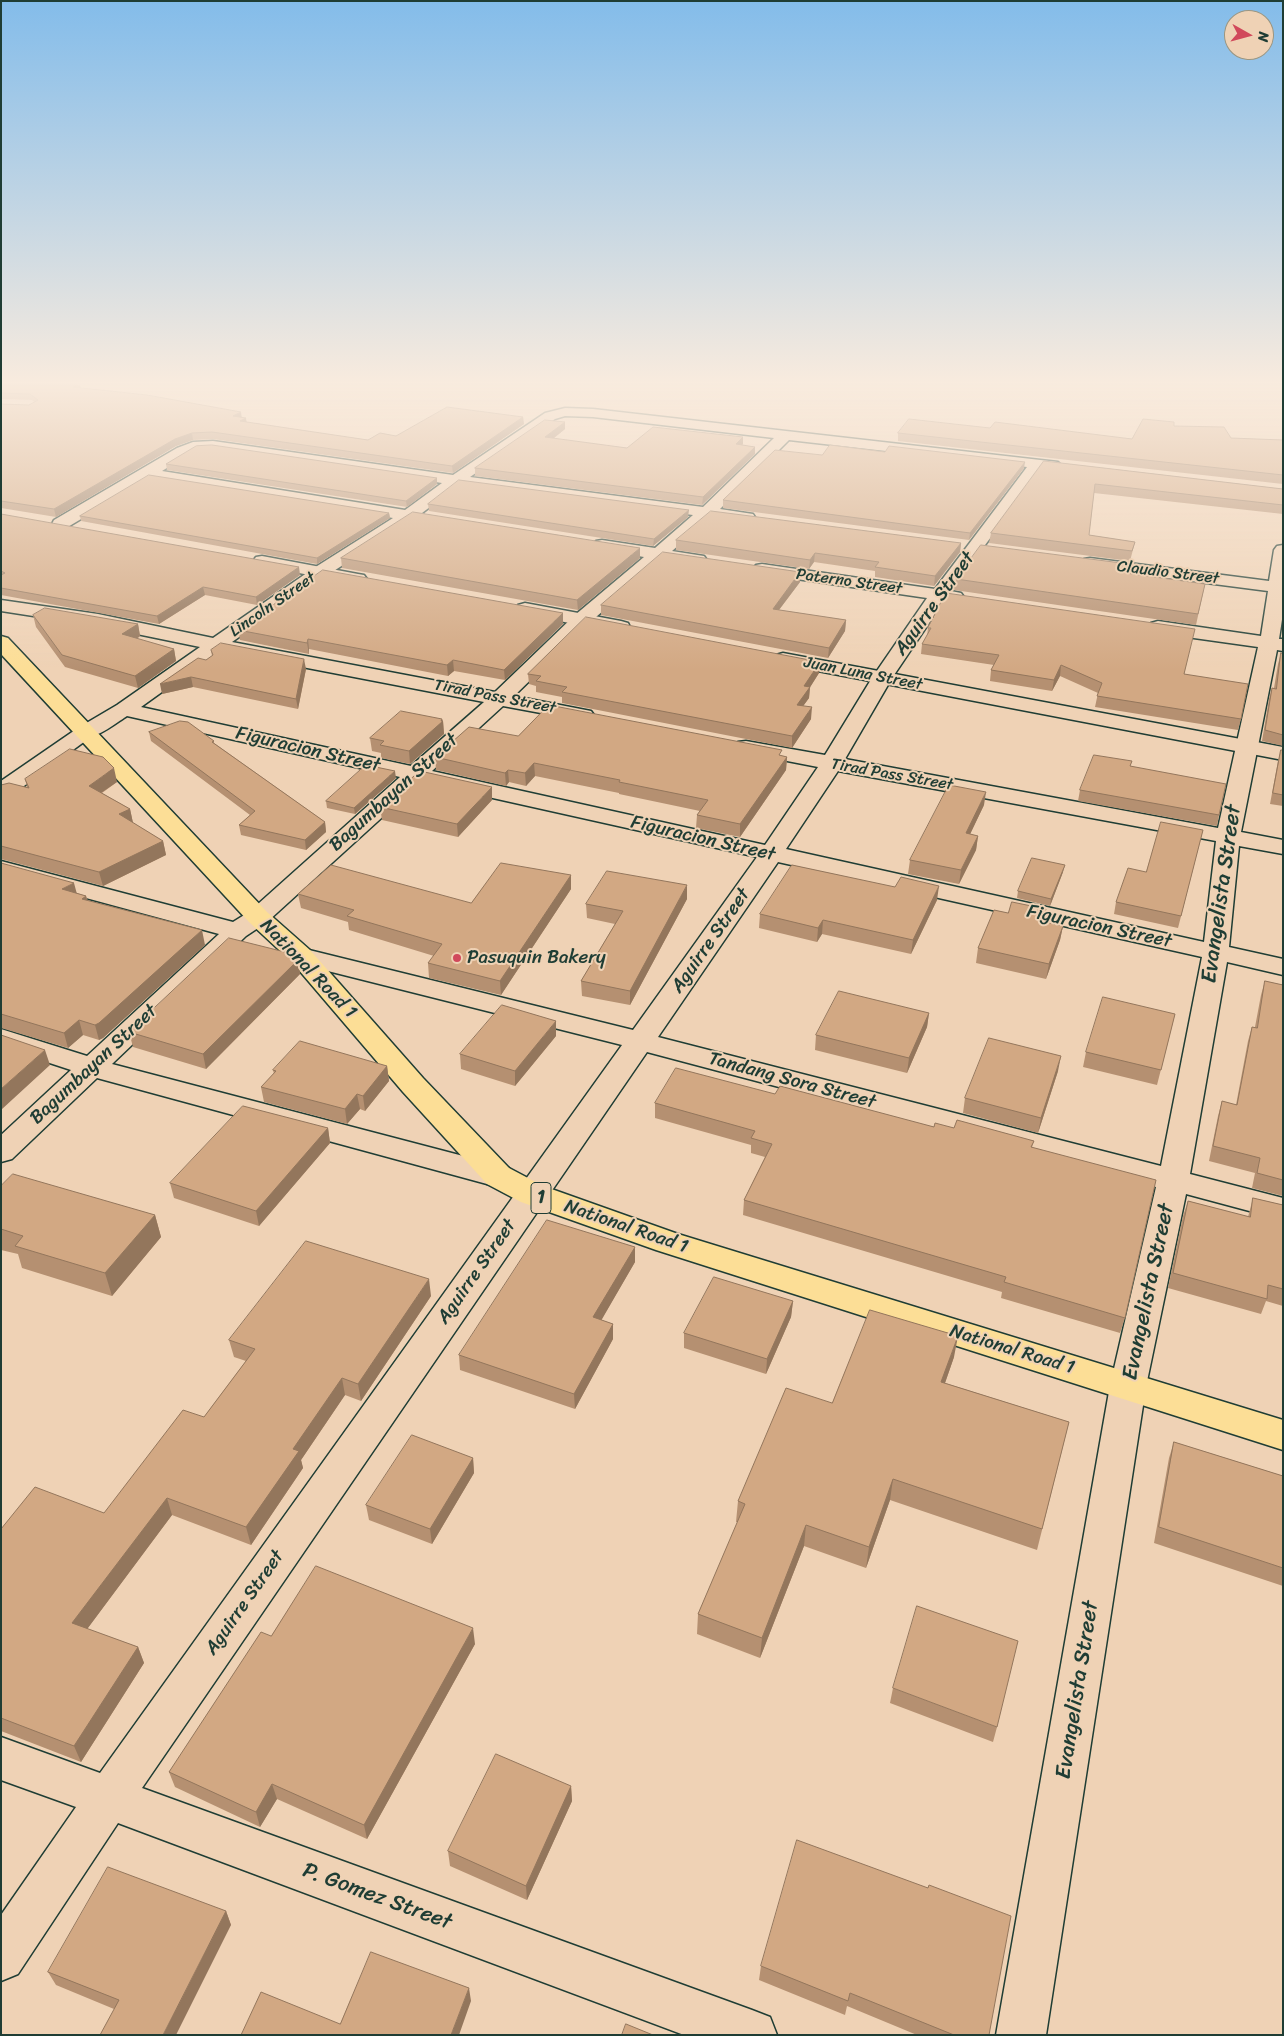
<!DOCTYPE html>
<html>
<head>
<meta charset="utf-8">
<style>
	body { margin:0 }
	#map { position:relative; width:1284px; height:2036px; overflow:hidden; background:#efd2b5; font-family:Sriracha,sans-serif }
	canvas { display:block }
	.frame { position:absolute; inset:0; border:2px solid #1f3d34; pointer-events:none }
	.north { position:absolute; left:1224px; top:10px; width:50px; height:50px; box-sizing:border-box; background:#efd2b5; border:1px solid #9c9681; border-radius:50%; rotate:97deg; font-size:14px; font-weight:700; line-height:20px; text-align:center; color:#1f3d34 }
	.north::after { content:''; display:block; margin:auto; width:18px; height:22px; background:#d1495b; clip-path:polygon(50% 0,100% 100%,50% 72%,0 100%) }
</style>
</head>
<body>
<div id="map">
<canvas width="1284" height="2036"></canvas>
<div class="frame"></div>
<div class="north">N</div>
</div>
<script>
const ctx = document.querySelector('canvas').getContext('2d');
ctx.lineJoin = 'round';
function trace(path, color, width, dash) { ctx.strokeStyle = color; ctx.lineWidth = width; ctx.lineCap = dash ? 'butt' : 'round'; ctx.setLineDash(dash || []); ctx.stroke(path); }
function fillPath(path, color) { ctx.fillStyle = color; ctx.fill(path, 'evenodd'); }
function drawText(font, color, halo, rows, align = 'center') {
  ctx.font = font + ' Sriracha,sans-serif'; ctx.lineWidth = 4; ctx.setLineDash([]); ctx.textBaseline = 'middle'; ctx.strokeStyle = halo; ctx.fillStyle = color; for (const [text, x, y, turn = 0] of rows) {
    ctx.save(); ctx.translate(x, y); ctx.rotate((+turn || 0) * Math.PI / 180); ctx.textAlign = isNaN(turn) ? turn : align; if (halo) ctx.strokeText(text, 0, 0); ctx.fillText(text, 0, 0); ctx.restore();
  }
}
const minor = new Path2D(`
	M565,408L593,409L1058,462L1061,465L1058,468H1042L951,591L961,593L964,597L961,601L955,602L944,601L892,678L845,759L1218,828L1258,647L1158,633L1151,631L1149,627L1151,623L1158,621L1261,636L1268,591L1090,568L1084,567L1081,563L1084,559L1090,558L1269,581L1274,550L1277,546L1283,545V613L1279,639H1283V651L1277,650L1241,832L1283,840V854L1239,846L1229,947L1283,959V975L1227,962L1190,1174L1283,1198V1220L1186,1194L1146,1386L1046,2035H996L1110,1386L1156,1187L647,1052L142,1788L752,2010L770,2017L777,2035H684L118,1823L18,1974L1,1981V1915L76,1807L1,1780V1737L100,1773L622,1045L292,962L288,956L292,950L301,948L633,1030L757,857L421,782L267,922L246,936L112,1064L509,1168L513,1176L509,1184L498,1187L97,1078L12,1159L1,1162V1135L71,1070L1,1047V1029L87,1056L219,934L1,875V861L233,922L249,912L400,777L127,716C113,725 95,741 78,736L74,732L78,728L117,705L200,647L98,626L1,611V600L98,614L213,638L314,568L393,518L150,478L66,528H54L52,524L54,520L177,448L193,442L213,441L453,475L545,413ZM565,416L593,417L774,438L703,507L470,477L555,419ZM789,440L1027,467L935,589L762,564L756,565L753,569L756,573L762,574L927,598L872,678L825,755L746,741L738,742L735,747L738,752L746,753L818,767L765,845L432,771L503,706L584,721L591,719L594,715L591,711L514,696L589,623L662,560L698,565L704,564L707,560L704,556L672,551L711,517L747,522L753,520L755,517L753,514L720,509ZM213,449L442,483L405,510L162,471L196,450ZM459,485L693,515L655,548L602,540L596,541L593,545L596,549L644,557L575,615L495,692L232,642L326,576L411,521L424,520L426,517L422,513ZM219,651L484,702L411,766L141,707ZM838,771L1216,841L1204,942L786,849ZM778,862L1202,957L1161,1166L658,1037Z`);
const tertiary = new Path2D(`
	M262,556L358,574L364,575L367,579L364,583L358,584L256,565L253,561L256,557Z
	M525,603L621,621L628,623L630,627L628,631L621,633L518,613L516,609L518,605Z
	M783,653L1283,747V760L776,663L773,659L776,655Z
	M85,726L92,728L96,732L92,736L9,797L1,799V781L78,728Z`);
const primary = new Path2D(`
	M1,636L8,638L267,912L310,950L423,1078L509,1168L543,1186L678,1234L1283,1420V1450L656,1250L521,1202L487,1184L403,1092L292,962L249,922L1,654Z`);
const wall = new Path2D(`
	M1,385L81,388L242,417L247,422L368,440L523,417L524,424L453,473L213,439L193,440L176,446L56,517L1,508V404L29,405L34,402L32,400L1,399Z
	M565,422V429L553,439L627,448L743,444L742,445L755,447V454L702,505L475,476V468Z
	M1174,426L1231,438L1283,440V484L898,441V433L990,428L1132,439Z
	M885,452L1024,468L969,540L723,508V500L822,455Z
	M1044,461L1283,489V514L1094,493L1089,535L1135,542L1130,561L989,543L991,533Z
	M166,464L437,478V484L407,507L167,470Z
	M428,504L688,517L653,546L429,511Z
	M389,513L390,518L317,564L81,521L80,516Z
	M1,514L300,575L257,605L205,595L159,624L1,595Z
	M676,540L961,543L960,552L934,586L875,577V571L814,562L809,569L676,550Z
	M341,558H640L578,610L342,568Z
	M1127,573L1205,584L1196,625L954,590L956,579Z
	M800,582L779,610L846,620L845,631L828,658L601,615V605Z
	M33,615L138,624L140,636L137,639L174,649L176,661L138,688L65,667L36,627Z
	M563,624L505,680L454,671L448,676L309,649V654L240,640L238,630Z
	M928,628L1184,674L1241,719L1238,730L1095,707L1098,693L1060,676L1052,691L990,681L991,670L994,665L921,654L922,644L927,636Z
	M211,650L306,669L298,709L193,687L162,694L212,656Z
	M1281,653L1283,654V746L1262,741L1269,699L1272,688H1274L1278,664Z
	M819,673L810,687L809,698L803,706L811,719L792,748L562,703V697L536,692V686L529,684L528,674Z
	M443,721L444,734L410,764L381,758V753L372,751L370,738Z
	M149,732L214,741V743L325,822L326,832L306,850L241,835L239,825L250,815L151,741Z
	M518,736L782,756L787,757L786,770L740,837L696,828L697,815L700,811L619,794V793L535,776L526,786L509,782L506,786L436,770L435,757Z
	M1281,750H1283V806L1270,804L1278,761Z
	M1132,761L1130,766L1219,815L1217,826L1078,801L1080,790Z
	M396,778L355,814L327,808L326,801Z
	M25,779L117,782L102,793L130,809L133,823L163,841L166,855L103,886L1,859V785L27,787Z
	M492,800L458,837L382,820L380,807Z
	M984,805L970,834L978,836L976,850L959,884L908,874L910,860Z
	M1203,830L1178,928L1114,914L1116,902L1146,872Z
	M1,863L77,893L86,896L88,901L205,945L103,1038L99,1040L83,1035L68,1048L1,1028Z
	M1063,872L1050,906L1017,898L1018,891Z
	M571,875V889L501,995L429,978L428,963L434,956L349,930L348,922L301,908L298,894L471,903Z
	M895,887L937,900L911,954L822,934L817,942L759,928L760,914Z
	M687,899L630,1005L582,996L581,981L615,924L587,918L586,904Z
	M1044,921L1063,926L1060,940L1046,979L976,963L978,948Z
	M298,960L300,974L206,1069L133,1047L129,1032Z
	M1265,981L1283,985V1196L1252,1188L1255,1173L1209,1161L1218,1116L1222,1101L1236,1105L1248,1041L1252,1027H1255L1261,995Z
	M929,1013L927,1027L907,1073L815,1050L816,1035Z
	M1175,1014L1157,1085L1083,1067L1086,1052Z
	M556,1036L515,1086L461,1069L460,1054Z
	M387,1066L389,1081L365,1111L360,1109L347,1124L264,1102L261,1087L274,1074L273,1070Z
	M1058,1071L1038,1133L963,1113L965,1098Z
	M775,1094L934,1127L954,1128L1034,1141L1032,1147L1125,1318L1120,1333L1001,1298L1002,1292L743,1215L744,1200L765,1157L751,1153V1145L655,1118V1103Z
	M328,1128L330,1143L259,1226L174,1198L170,1183Z
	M1,1186L155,1215L161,1237L112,1296L22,1268L18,1254L1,1250Z
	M1253,1198L1283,1205V1306L1266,1301L1261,1314L1168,1288L1183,1216L1188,1201L1248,1217Z
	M635,1247V1262L601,1320L613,1324V1339L575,1409L460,1370L459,1355Z
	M431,1296L361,1401L345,1395L301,1460L303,1468L251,1545L172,1515L87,1629L138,1647L144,1663L81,1762L1,1731V1529L104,1513L204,1417L246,1361L234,1357L229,1340Z
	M793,1301L791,1317L766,1374L684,1348V1333Z
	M954,1357L945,1383L1069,1422L1037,1550L890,1500L866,1568L804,1546L760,1658L697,1634L698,1614L738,1522H736L738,1501L832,1403Z
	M1174,1442L1283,1476V1586L1154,1543L1169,1458Z
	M473,1458L474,1473L432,1544L369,1520L366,1505Z
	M271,1636L475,1644L367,1839L277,1799L260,1827L175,1787L169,1772Z
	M893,1688L997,1727L993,1742L890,1703Z
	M571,1786L572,1801L527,1900L450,1866L448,1851Z
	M226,1911L231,1925L114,2009L56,1985L48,1972Z
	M761,1966L989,2035H917L847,2006L845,2015L759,1980Z`);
const shadedWall = new Path2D(`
	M77,385H80L82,390L73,387Z
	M241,412L242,419L233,416Z
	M523,417L524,424L453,473L452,466Z
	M246,418L247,425L240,421Z
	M565,422V429L545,445V437Z
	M192,433L193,440L176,446L56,517L54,509L175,439Z
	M743,437V444L735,452L736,444Z
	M755,447V454L702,505L703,497Z
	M1025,462L1024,468L969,540L970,533Z
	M437,478V484L407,507L406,501Z
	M689,510L688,517L653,546L654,539Z
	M389,513L390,518L317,564V558Z
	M961,543L960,552L934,586L935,576Z
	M640,548V558L578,610L577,600Z
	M815,553L814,562L809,569L810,560Z
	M299,567L300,575L257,605L256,597Z
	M800,572V582L772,619L773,609Z
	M203,587L205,595L159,624L157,616Z
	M563,613V624L505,680L504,670Z
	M846,620L845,631L828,658L829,648Z
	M138,624L140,636L124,647L122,634Z
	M308,639L309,649V654L307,643Z
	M174,649L176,661L138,688L135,676Z
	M304,659L306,669L298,709L296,699Z
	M453,660L454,671L448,676L447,665Z
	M820,662L819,673L809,689L810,687L809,698L796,716L797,705L804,686Z
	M1061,665L1060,676L1052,691L1054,680Z
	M191,677L193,687L162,694L160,684Z
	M812,707L811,719L792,748V736Z
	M442,719L443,722V721L444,734L410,764L409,751Z
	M787,757L786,770L740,837V824Z
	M534,763L535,776L526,786L525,773Z
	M114,768L117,782L92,799L89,786Z
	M508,770L509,782L506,786L505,773Z
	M395,771L396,778L355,814L354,808Z
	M492,787V800L458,837L457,824Z
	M986,792L984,805L964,847L966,833Z
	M130,809L133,823L119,814Z
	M325,822L326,832L306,850L305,840Z
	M978,836L976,850L959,884L961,870Z
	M163,841L166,855L103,886L99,872Z
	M1065,865L1063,872L1050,906L1051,899Z
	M571,875V889L501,995L500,981Z
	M74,883L78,898L62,889Z
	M687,885V899L630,1005V991Z
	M939,886L937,900L911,954L913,940Z
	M86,896L90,910L82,899Z
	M1046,909L1043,923L1041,921Z
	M823,920L822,934L817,942L818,928Z
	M1063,926L1060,940L1046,979L1049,964Z
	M202,930L205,945L103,1038L99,1040L95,1025Z
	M298,960L300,974L206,1069L203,1054Z
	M929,1013L927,1027L907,1073L909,1058Z
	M79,1020L83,1035L68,1048L64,1033Z
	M556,1021V1036L515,1086V1071Z
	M45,1050L50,1065L1,1110V1089Z
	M1061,1056L1058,1071L1038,1133L1041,1118Z
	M387,1066L389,1081L365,1111L363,1096Z
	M357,1094L360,1109L347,1124L345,1109Z
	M328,1128L330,1143L259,1226L256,1211Z
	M155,1215L161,1237L112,1296L105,1273Z
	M635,1247V1262L594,1333L593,1317Z
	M429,1279L431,1296L361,1401L358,1384Z
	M793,1301L791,1317L766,1374L767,1359Z
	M613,1324V1339L575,1409L574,1394Z
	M958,1336L954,1357L938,1403L941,1382Z
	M342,1378L345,1395L301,1460L303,1468L251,1545L246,1527L293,1449Z
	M473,1458L474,1473L432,1544L430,1529Z
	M893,1479L890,1500L866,1568L869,1547Z
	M167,1498L172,1515L79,1640L72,1623Z
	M806,1525L804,1546L760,1658L762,1638Z
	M473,1628L475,1644L367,1839L364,1825Z
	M138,1647L144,1663L81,1762L74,1746Z
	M272,1784L277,1799L260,1827L256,1812Z
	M571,1786L572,1801L527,1900L526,1886Z
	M226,1911L231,1925L176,2035H163Z
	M469,1988L471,2001L459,2035H451Z`);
const building = new Path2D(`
	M1,385H77L73,387L147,395L241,412L233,416L246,418L240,421L368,440L380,433L396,436L447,407L523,417L452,466L212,432L192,433L175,439L54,509L1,501V404L29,405L38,400L30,394L1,393Z
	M909,419L990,428L995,422L1132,439L1143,419L1174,422V426L1224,427L1231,438L1283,440V475L898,433Z
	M545,420L565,422L545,437L627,448L653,427L743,437L736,444L755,447L703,497L475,468Z
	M212,445L437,478L406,501L166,464L196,446Z
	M830,445L885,452L889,446L1025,462L970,533L723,500L775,450L822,455Z
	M1044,461L1283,489V505L1095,484L1089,535L1135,542L1132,551L991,533Z
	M149,475L389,513L317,558L80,516Z
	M459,480L689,510L654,539L428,504Z
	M711,511L961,543L935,576L875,567L879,562L815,553L810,560L676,540Z
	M413,512L640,548L577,600L341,558Z
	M1,514L299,567L256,597L203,587L157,616L1,588V575L5,573L1,571Z
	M981,545L1129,564L1126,573L1205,584L1198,614L956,579Z
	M663,552L800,572L773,609L846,620L829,648L601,605Z
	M323,570L563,613L504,670L453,660L447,665L308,639L307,643L238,630Z
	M946,593L1195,629L1184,674L1248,684L1241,719L1097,696L1102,683L1061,665L1054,680L991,670L999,655L922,644L931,628H928Z
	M45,608L138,624L122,634L174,649L135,676L62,655L33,615Z
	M586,617L820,662L804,686L810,687L797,705L812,707L792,736L562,692L567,687L536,681L541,676L528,674Z
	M221,643L304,659L296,699L191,677L160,684L198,658L206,660L213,655L211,650Z
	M1281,653L1283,654V735L1265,730L1272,688L1276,689Z
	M549,705L782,750L779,755L787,757L740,824L697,815L708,800L619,782L620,780L534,763L525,773L508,770L505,773L435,757L469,727L518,736Z
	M401,711L442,719L441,721H443L409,751L380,745L384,741L370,738Z
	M180,721L188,722L214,741L212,742L325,822L305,840L239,825L255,811L149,732Z
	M70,749L103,757L114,768L89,786L130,809L119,814L163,841L99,872L1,846V785L9,783L29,788L25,779Z
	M1281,750H1283V795L1273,793Z
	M1094,755L1132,761L1130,766L1226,784L1219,815L1080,790Z
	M366,765L395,771L354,808L326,801Z
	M420,771L492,787L457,824L380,807Z
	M949,785L986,792L966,833L978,836L961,870L910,860Z
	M1161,822L1203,830L1181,916L1116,902L1128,868L1146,872Z
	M1032,858L1065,865L1051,899L1018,891Z
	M1,863L74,883L62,889L86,896L82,899L202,930L99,1023L95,1025L79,1020L64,1033L1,1014Z
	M501,863L571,875L500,981L428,963L442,944L347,916L354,910L298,894L331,865L471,903Z
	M792,865L895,887L901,877L939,886L913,940L823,920L818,928L760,914Z
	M607,871L687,885L630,991L581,981L623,911L586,904Z
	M1012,902L1046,909L1041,921L1063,926L1049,964L978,948L994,910L1008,913Z
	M229,938L293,954L298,960L203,1054L129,1032Z
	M1265,981L1283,985V1180L1257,1173L1260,1158L1213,1146L1222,1101L1237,1105L1252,1027L1257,1028Z
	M839,991L929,1013L909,1058L816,1035Z
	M1103,997L1175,1014L1161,1070L1086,1052Z
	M502,1005L556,1021L515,1071L460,1054Z
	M1,1035L45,1050L1,1089Z
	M989,1038L1061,1056L1041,1118L965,1098Z
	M300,1041L387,1066L363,1096L357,1094L345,1109L261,1087L276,1071L273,1070Z
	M676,1068L775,1094L780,1086L934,1127L935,1123L954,1128L957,1120L1034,1141L1031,1147L1156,1180L1125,1318L1004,1282L1006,1277L744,1200L772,1144L751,1138L755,1131L655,1103Z
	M243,1106L328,1128L256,1211L170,1183Z
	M13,1174L155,1215L105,1273L15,1246L23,1236L1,1229V1186Z
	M1253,1198L1283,1205V1289L1268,1285L1267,1299L1173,1273L1188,1201L1250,1217Z
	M547,1220L635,1247L593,1317L613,1324L574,1394L459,1355Z
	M306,1241L429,1279L358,1384L342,1378L293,1449L299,1451L246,1527L167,1498L72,1623L138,1647L74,1746L1,1718V1529L35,1487L104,1513L183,1410L204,1417L255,1349L229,1340Z
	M714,1277L793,1301L767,1359L684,1333Z
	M870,1310L958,1336L941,1382L1069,1422L1042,1529L893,1479L869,1547L806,1525L762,1638L698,1614L745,1504L738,1501L786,1388L832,1403Z
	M412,1435L473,1458L430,1529L366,1505Z
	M1174,1442L1283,1476V1568L1159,1527Z
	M316,1566L473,1628L364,1825L272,1784L256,1812L169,1772L261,1632L271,1636Z
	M917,1606L1018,1641L997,1727L893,1688Z
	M496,1754L571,1786L526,1886L448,1851Z
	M797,1840L928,1888L929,1885L1011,1916L989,2035H954L850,1993L848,2001L761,1966Z
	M108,1867L226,1911L163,2035H100L119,2000L48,1972Z
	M371,1952L469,1988L451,2035H241L261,1992L340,2024Z
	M626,2024L653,2035H622Z`);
const markers = [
	[457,958,5,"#d1495b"]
];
const farStreetnames = [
	["Claudio Street",1168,573,7],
	["Paterno Street",849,582,8],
	["Lincoln Street",273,605,-35],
	["Juan Luna Street",863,674,11],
	["Tirad Pass Street",495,697,11],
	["Tirad Pass Street",892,775,10]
];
const shields = [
	[541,1198,20]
];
const shieldNames = [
	["1",541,1198]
];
const streetNames = [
	["Aguirre Street",935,604,-54],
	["Figuracion Street",308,750,13],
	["Bagumbayan Street",394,793,-42],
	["Figuracion Street",703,839,13],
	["Figuracion Street",1099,927,12],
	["Aguirre Street",711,941,-55],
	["National Road 1",308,969,46],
	["Bagumbayan Street",94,1065,-43],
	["Tandang Sora Street",792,1081,15],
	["National Road 1",626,1227,19],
	["Aguirre Street",477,1272,-55],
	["National Road 1",1012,1350,17],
	["Aguirre Street",245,1603,-55]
];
const poiNames = [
	["Pasuquin Bakery",467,958]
];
const nearStreetnames = [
	["Evangelista Street",1222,894,-82],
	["Evangelista Street",1149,1292,-78],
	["Evangelista Street",1078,1690,-81],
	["P. Gomez Street",377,1897,20]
];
trace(minor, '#1f3d34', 3);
trace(tertiary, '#1f3d34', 3);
trace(primary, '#1f3d34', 3);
fillPath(minor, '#efd2b5');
fillPath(tertiary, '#efd2b5');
fillPath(primary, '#fcde96');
fillPath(wall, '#b59071');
fillPath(shadedWall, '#93765c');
fillPath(building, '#d2a883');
trace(building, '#93765c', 1);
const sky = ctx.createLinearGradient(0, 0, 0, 670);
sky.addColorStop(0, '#83bcea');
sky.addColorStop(0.57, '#f8ebde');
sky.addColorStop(1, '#f8ebde00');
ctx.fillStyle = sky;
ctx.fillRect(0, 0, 1284, 670);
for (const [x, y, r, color] of markers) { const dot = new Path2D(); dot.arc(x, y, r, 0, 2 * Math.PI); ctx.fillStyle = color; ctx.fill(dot); trace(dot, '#efd2b5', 2); }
drawText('16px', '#1f3d34', '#efd2b5', farStreetnames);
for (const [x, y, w] of shields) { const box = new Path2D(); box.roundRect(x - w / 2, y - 15.5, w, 31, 4); ctx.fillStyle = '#efd2b5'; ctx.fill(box); trace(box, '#1f3d34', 1); }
drawText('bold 18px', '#1f3d34', null, shieldNames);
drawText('19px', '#1f3d34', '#efd2b5', streetNames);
drawText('19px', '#1f3d34', '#efd2b5', poiNames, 'left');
drawText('22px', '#1f3d34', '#efd2b5', nearStreetnames);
</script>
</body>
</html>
